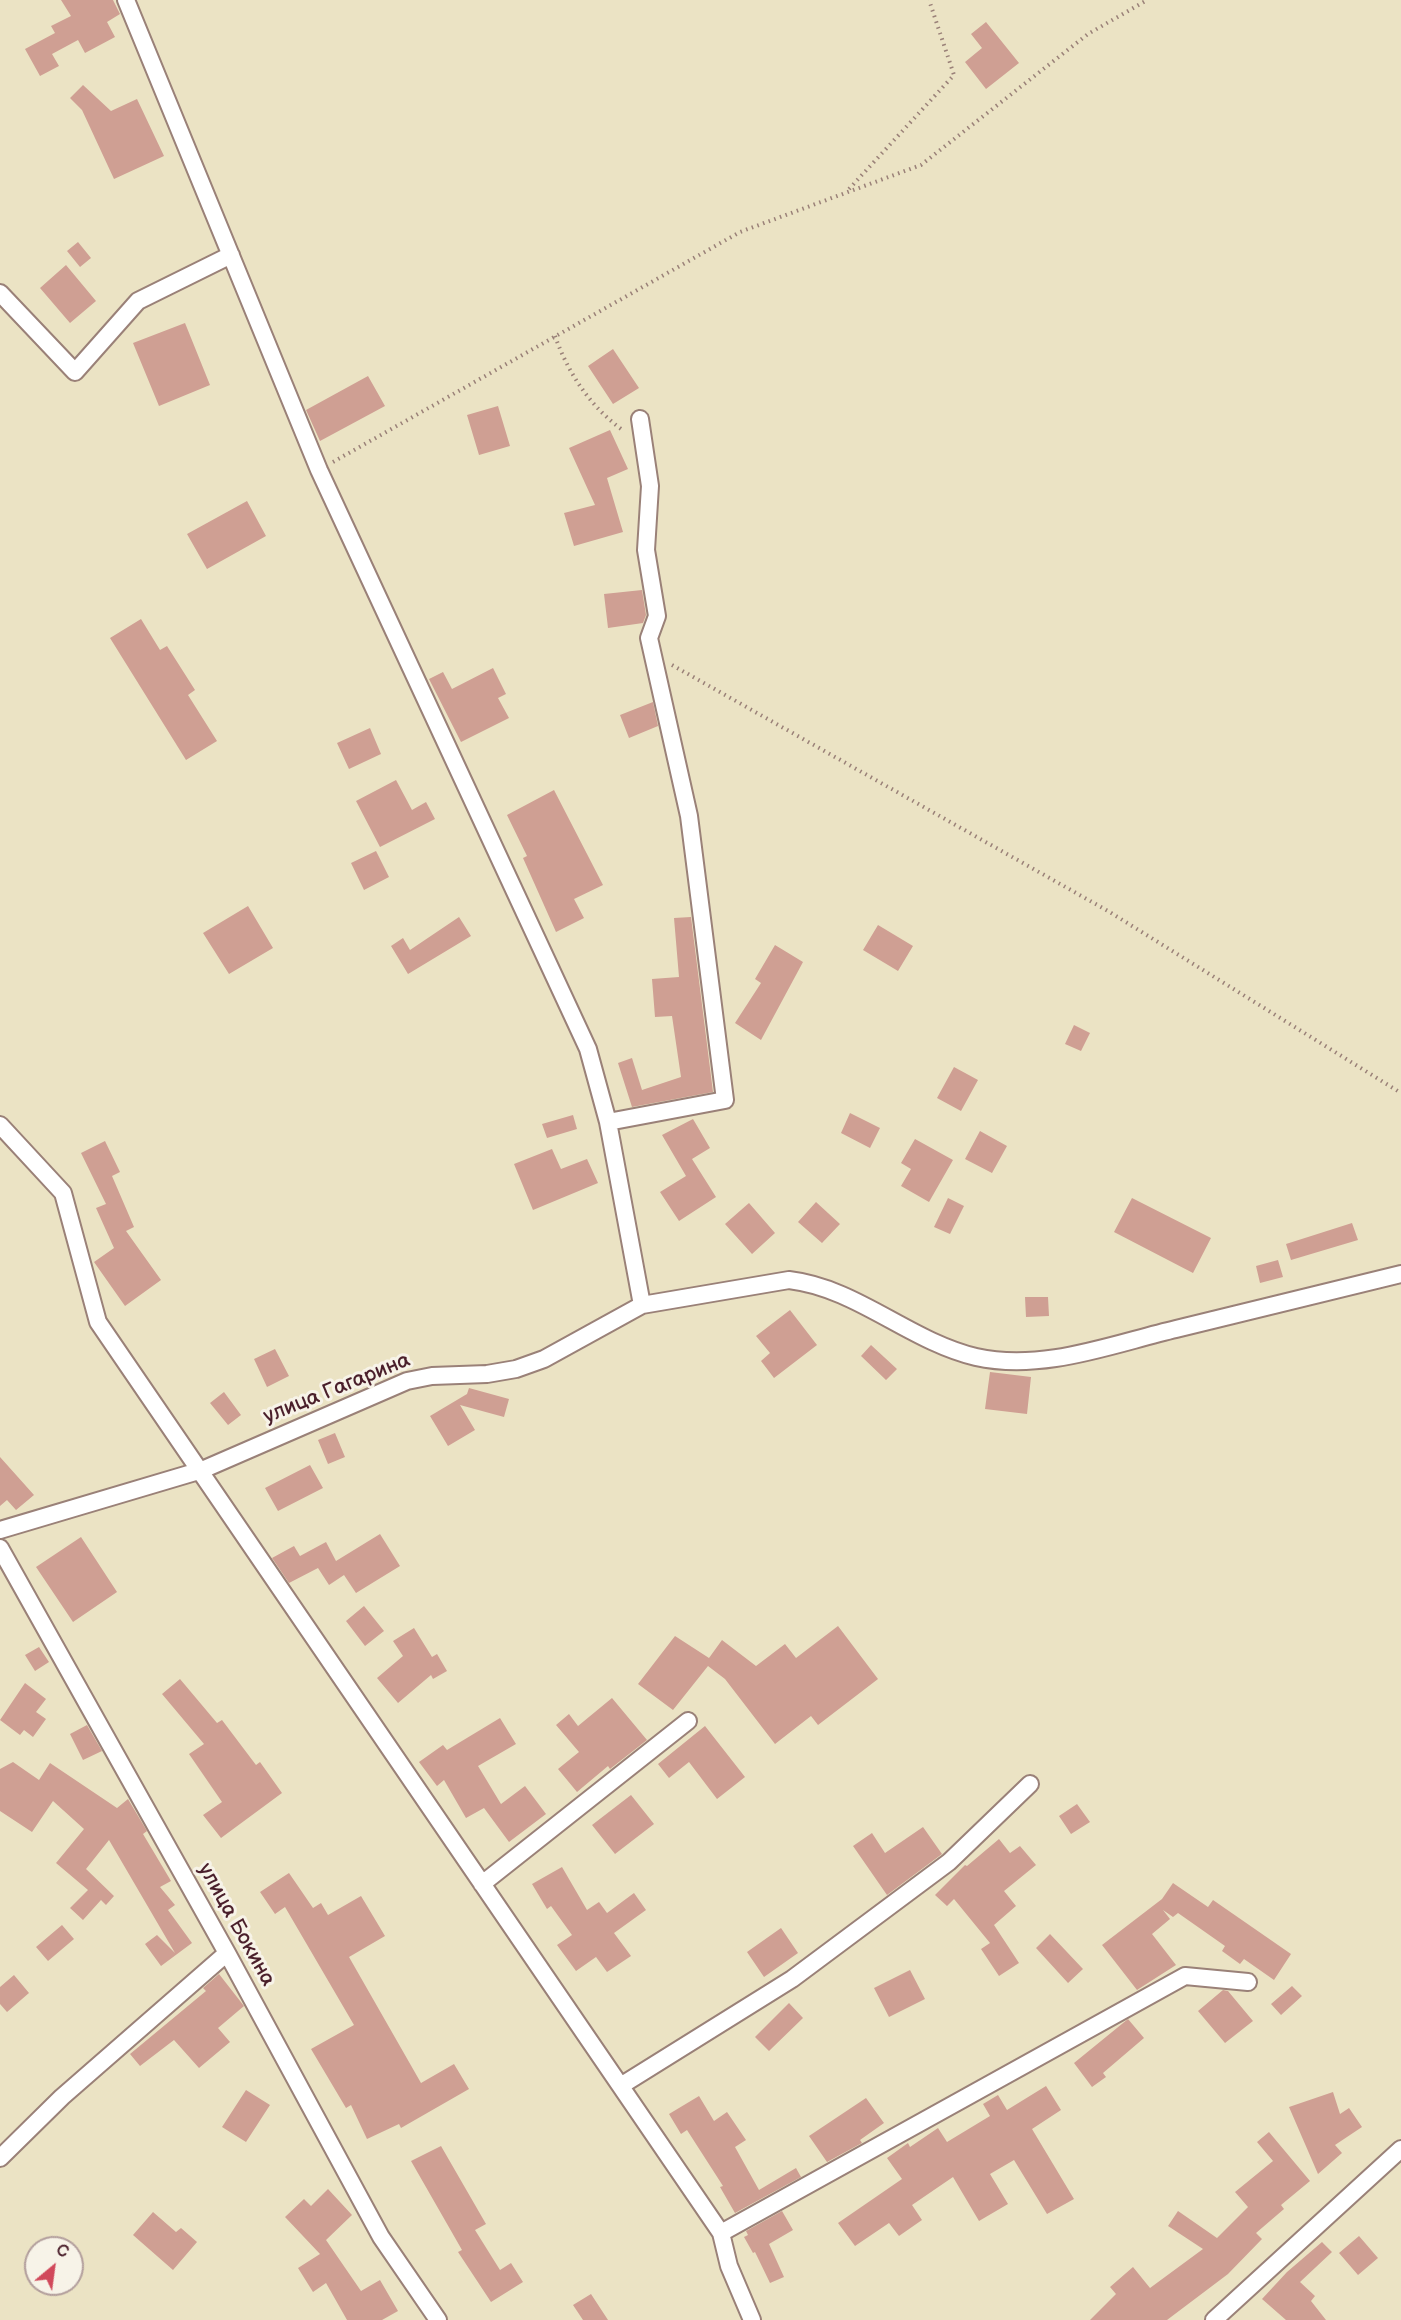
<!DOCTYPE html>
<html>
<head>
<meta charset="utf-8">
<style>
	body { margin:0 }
	#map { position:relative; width:1401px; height:2320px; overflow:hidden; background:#ebe3c4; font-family:"Balsamiq Sans",sans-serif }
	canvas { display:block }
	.north { position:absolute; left:24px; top:2236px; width:60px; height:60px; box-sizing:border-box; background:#f7f3e8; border:2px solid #b29e9c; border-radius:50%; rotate:29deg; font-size:16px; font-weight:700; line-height:24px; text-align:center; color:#4a1f2b }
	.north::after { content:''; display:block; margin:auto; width:21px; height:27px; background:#d1495b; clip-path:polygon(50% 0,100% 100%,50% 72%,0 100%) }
</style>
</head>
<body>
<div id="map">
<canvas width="1401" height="2320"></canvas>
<div class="north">С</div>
</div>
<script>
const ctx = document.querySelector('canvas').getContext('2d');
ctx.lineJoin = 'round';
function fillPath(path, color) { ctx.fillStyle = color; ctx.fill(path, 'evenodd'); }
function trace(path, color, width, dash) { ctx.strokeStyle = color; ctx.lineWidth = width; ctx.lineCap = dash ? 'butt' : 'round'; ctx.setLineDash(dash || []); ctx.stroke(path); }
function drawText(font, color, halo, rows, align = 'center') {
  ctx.font = font + ' "Balsamiq Sans",sans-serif'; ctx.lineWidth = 6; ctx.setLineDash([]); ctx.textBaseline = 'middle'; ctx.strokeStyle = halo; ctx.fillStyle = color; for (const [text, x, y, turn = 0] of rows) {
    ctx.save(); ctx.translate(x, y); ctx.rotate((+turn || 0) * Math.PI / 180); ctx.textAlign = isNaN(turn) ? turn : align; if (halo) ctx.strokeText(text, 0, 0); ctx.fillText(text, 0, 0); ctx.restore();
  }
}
const building = new Path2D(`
	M61,0H113L120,14L107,22L115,37L85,53L78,40L52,54L59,66L40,76L25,49L55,33L51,26L71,16Z
	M986,22L1019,63L986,89L965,62L982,48L971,34Z
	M83,85L111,111L137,99L164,156L114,179L82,110L70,98Z
	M78,242L91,258L80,267L67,251Z
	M66,265L96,301L70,323L40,288Z
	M185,323L210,385L159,406L133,343Z
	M613,349L639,388L613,404L588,366Z
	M368,376L385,406L320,441L306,410Z
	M498,406L510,446L479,455L467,415Z
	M610,430L628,469L607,478L623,532L574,546L564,513L595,505L569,448Z
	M247,501L266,536L207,569L187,534Z
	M642,590L646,615L643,623L608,628L604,594Z
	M141,619L160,650L167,646L195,690L188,695L217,741L186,760L110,638Z
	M493,668L506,694L498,698L509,718L461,742L429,679L443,672L452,689Z
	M653,702L658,726L629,738L620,715Z
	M370,728L381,754L349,769L337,743Z
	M396,780L412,810L426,802L435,819L380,847L356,801Z
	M554,790L603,885L574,899L584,918L556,932L523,858L527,856L507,815Z
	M376,851L389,877L364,890L351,863Z
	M248,906L273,948L229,974L203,933Z
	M459,917L471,936L408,974L391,946L403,938L410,950Z
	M691,917L713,1092L632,1107L618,1063L632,1058L642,1090L681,1077L672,1016L655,1017L652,979L679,977L674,918Z
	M878,925L913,946L898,971L863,950Z
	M775,945L803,962L761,1040L735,1023L761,983L755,979Z
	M1074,1025L1090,1033L1081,1051L1065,1044Z
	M954,1067L978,1080L961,1111L937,1098Z
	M850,1113L880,1128L870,1148L841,1133Z
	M573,1115L577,1129L547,1138L542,1124Z
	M693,1119L710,1148L692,1159L716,1197L679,1221L660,1192L686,1176L662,1135Z
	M980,1131L1007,1146L992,1173L965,1159Z
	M915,1139L953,1160L929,1202L901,1186L911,1169L901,1163Z
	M105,1141L120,1172L112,1176L134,1227L126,1231L161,1280L125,1306L94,1262L114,1248L96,1208L106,1204L81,1153Z
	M552,1149L561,1169L587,1159L598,1183L533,1210L514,1164Z
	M948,1198L964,1206L950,1234L934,1227Z
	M1132,1198L1211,1238L1193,1273L1114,1232Z
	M816,1202L840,1224L822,1243L798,1222Z
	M749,1203L775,1233L752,1254L725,1224Z
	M1352,1223L1358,1240L1291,1260L1286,1244Z
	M1278,1260L1283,1277L1260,1283L1256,1266Z
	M1025,1297H1048L1049,1316L1026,1317Z
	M790,1310L817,1345L774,1378L761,1361L770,1353L756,1336Z
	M871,1345L897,1369L886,1380L861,1356Z
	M275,1349L289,1376L267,1387L254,1359Z
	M990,1372L1031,1377L1027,1414L985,1409Z
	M469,1388L509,1399L504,1417L460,1405L475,1430L448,1446L430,1416L467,1394Z
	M224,1392L241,1415L228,1425L210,1403Z
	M335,1433L345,1457L328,1464L318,1440Z
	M0,1457L34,1495L16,1510L7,1500L0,1506Z
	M310,1465L323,1488L278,1511L265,1488Z
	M380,1534L400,1566L356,1593L344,1575L329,1585L318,1568L289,1583L272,1558L294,1546L300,1556L326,1542L336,1561Z
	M81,1537L117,1592L73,1622L36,1567Z
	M364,1606L384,1631L365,1646L346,1621Z
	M838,1626L878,1679L818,1725L811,1716L775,1744L725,1679L708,1666L673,1710L638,1684L675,1636L709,1658L722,1640L756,1666L785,1644L796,1658Z
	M414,1628L432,1657L437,1654L447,1671L433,1679L431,1675L398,1703L377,1678L403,1656L393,1641Z
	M39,1647L49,1662L35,1671L25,1655Z
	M180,1679L217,1723L222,1720L256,1765L260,1762L282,1793L221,1838L203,1815L222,1802L189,1754L204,1744L162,1694Z
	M25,1683L46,1699L36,1712L46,1719L33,1737L24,1730L20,1735L0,1720Z
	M612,1698L647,1740L610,1769L608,1766L577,1792L558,1769L579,1752L556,1725L569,1714L578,1726Z
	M500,1718L516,1744L478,1766L501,1804L525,1786L546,1814L509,1842L484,1808L466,1818L444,1780L437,1786L419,1762L443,1745L447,1750Z
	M87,1725L102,1751L83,1760L70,1734Z
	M705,1726L745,1777L717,1799L689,1762L669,1778L658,1764Z
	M13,1762L39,1780L50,1763L117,1808L128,1799L147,1831L143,1834L171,1881L160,1887L175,1905L168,1910L192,1943L161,1966L145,1944L157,1935L175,1953L109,1840L86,1869L114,1896L106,1905L101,1900L83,1920L70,1908L88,1890L56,1863L84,1829L53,1801L32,1832L0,1811V1769Z
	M631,1795L654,1824L615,1854L592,1825Z
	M1077,1804L1090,1822L1071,1834L1059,1816Z
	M923,1827L942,1854L887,1895L853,1846L872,1833L885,1853Z
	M999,1839L1010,1853L1020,1846L1036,1865L1004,1891L1016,1906L994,1925L1019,1963L999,1976L981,1949L990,1943L954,1899L947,1906L935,1895L965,1865L967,1866Z
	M562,1867L587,1910L599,1902L607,1913L634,1893L646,1910L614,1933L631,1956L607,1972L596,1957L576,1971L557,1945L572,1935L551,1906L547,1909L532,1884Z
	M289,1873L313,1908L321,1903L328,1915L361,1896L385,1936L349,1957L421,2083L454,2064L469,2089L401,2128L399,2124L367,2139L351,2105L346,2108L311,2049L354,2025L285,1907L275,1914L260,1892Z
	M1173,1883L1208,1907L1213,1900L1291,1954L1274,1980L1244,1959L1240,1964L1222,1951L1225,1946L1178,1913L1173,1917L1163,1910L1170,1919L1152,1934L1176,1965L1137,1990L1102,1945L1162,1899Z
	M62,1925L74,1939L48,1961L36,1947Z
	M781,1928L798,1953L764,1977L747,1952Z
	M1050,1934L1083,1969L1068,1983L1036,1948Z
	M910,1970L925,1999L889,2017L874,1988Z
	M219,1974L244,2006L218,2028L230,2042L199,2068L174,2040L140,2066L130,2054L206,1991L203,1988Z
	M14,1975L29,1993L7,2012L0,2004V1987Z
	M1292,1986L1302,1996L1281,2015L1271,2004Z
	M1223,1990L1228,1991L1253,2021L1225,2043L1198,2011Z
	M789,2003L803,2018L769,2051L755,2037Z
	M1128,2019L1144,2038L1103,2073L1106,2077L1092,2087L1074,2063Z
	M1046,2086L1061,2110L1032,2129L1074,2199L1047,2214L1014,2160L990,2174L1008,2204L979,2221L953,2177L912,2205L922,2220L899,2236L889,2223L855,2246L838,2223L902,2179L887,2158L908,2143L910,2147L938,2128L947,2142L990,2116L983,2104L998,2095L1007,2110Z
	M246,2090L270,2105L246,2142L222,2127Z
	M1333,2092L1340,2114L1349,2108L1362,2127L1335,2145L1342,2153L1318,2174L1289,2107Z
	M699,2096L714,2121L727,2112L746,2140L735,2147L759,2190L796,2168L801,2177L735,2213L720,2187L723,2186L687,2130L681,2134L669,2114Z
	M866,2098L884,2123L860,2140L862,2143L827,2162L809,2136Z
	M1269,2132L1310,2181L1281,2205L1284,2209L1256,2233L1262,2239L1228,2274L1167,2320H1090L1116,2294L1110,2287L1133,2267L1150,2288L1203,2249L1168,2226L1178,2211L1217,2238L1248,2207L1235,2192L1273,2161L1257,2142Z
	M441,2146L486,2224L475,2230L500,2270L511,2263L523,2282L491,2302L458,2252L462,2250L411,2161Z
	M328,2189L352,2215L326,2240L361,2291L380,2280L398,2311L382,2320H347L326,2283L313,2292L298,2268L320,2254L285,2217L304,2199L311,2206Z
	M782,2211L793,2230L769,2244L784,2277L770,2283L755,2252L753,2253L744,2237L748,2235L746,2231Z
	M153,2212L176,2232L181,2228L197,2242L173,2270L133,2235Z
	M1359,2236L1378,2258L1358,2275L1339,2253Z
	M1322,2242L1332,2252L1300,2282L1315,2296L1311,2301L1326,2320H1286L1262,2299L1287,2272Z
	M591,2294L608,2320H583L573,2305Z`);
const path = new Path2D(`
	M849,189L954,75L929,0
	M555,336C568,373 591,408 624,431
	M333,462L740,232L921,165L1088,34L1147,0
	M672,665L1108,911L1401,1093`);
const street = new Path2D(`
	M126,0L319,470L588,1049L608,1122L642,1305
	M0,293L75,372L138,301L231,255
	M608,1122L725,1100L689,816L649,638L657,616L646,550L650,486L640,419
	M0,1125L63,1193L98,1322L721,2233L729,2266L752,2320
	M0,1530L202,1470L407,1381L432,1376L487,1374L516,1369L544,1359L642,1305L789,1280C857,1288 909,1341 976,1357C1043,1372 1112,1344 1176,1329C1251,1311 1326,1293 1401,1274
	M0,1548L227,1953L381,2237L438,2320
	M482,1884L688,1721
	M622,2085L792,1979L949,1862L1030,1784
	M0,2158L62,2097L227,1953
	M721,2233L1185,1976L1248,1982
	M1214,2320L1401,2149`);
const streetNames = [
	["улица Гагарина",337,1389,-22],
	["улица Бокина",236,1925,61]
];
fillPath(building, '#cf9f93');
trace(street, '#9a8178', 20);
trace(path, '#9a8178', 4, [1.5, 4.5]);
trace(street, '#fff', 16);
drawText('21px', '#4a1f2b', '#f7f3e8', streetNames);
</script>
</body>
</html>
